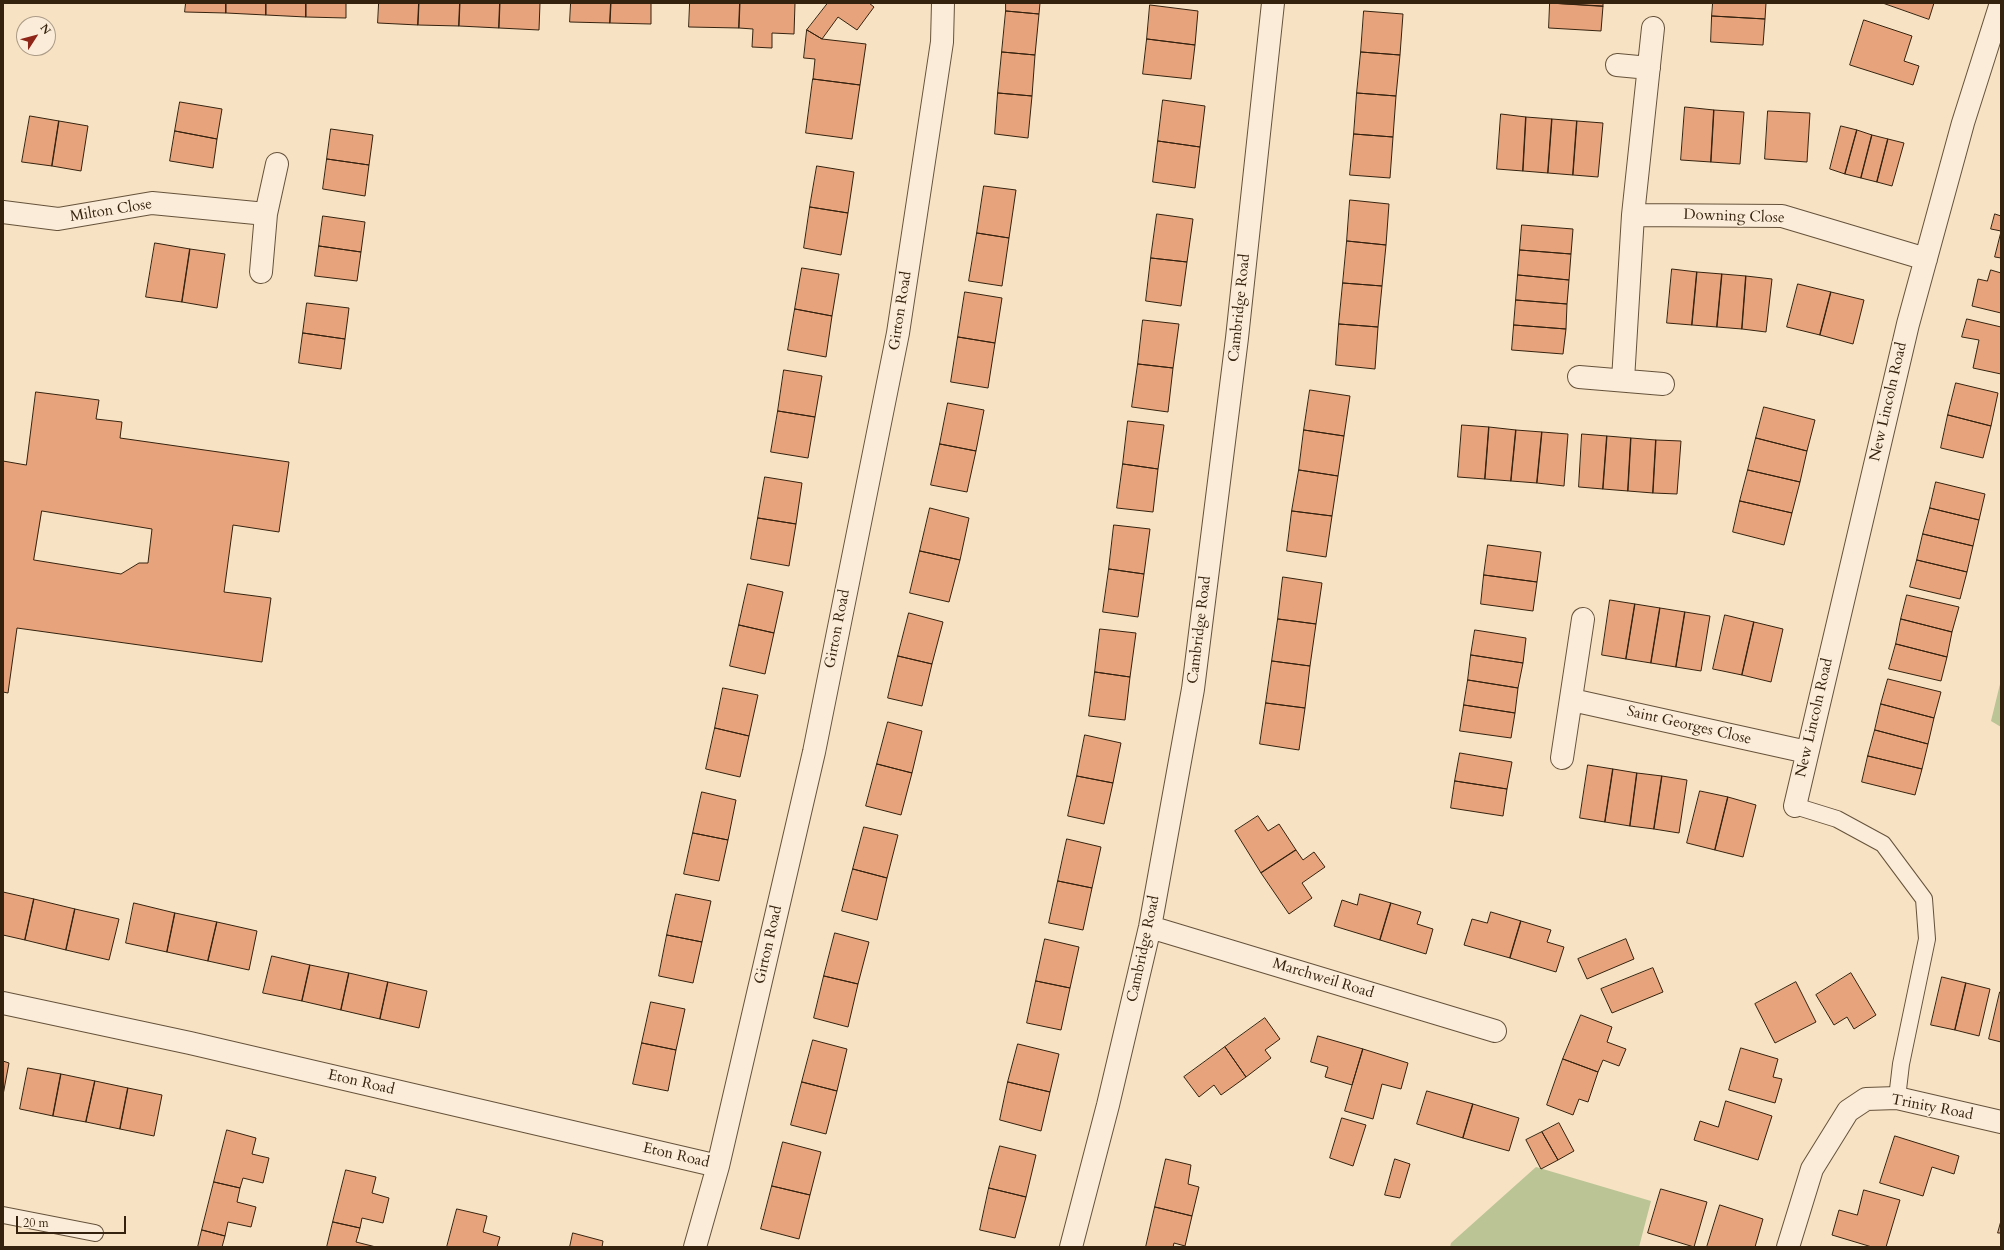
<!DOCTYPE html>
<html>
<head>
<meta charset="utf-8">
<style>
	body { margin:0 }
	#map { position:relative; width:2004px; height:1250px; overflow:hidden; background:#f7e2c3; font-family:Cardo,serif }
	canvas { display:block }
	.frame { position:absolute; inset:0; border:4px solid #35220e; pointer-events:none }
	.north { position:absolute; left:16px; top:16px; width:40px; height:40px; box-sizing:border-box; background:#faecd8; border:1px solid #ab9b87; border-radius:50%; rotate:54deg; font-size:11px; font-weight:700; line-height:16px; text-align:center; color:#35220e }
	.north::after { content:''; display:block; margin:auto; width:14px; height:18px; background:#8f2418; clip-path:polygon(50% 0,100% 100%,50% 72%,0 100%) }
	.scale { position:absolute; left:16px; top:1216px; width:110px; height:18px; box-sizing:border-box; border:2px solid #35220e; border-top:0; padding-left:5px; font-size:12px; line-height:14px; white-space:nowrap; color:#35220e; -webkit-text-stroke:3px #faecd8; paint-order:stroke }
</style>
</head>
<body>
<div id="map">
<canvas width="2004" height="1250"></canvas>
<div class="frame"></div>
<div class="north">N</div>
<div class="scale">20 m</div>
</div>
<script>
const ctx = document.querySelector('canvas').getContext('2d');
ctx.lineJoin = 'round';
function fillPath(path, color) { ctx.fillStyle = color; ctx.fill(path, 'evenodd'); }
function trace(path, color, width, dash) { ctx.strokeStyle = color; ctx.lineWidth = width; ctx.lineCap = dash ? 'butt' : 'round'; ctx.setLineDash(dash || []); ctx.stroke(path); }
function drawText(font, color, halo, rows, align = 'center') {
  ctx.font = font + ' Cardo,serif'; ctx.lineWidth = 3; ctx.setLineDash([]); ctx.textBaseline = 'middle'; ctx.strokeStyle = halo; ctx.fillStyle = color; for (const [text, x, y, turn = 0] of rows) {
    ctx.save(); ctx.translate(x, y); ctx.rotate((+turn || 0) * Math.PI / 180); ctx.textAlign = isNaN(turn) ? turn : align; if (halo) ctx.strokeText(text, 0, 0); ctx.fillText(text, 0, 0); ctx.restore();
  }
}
const green = new Path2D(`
	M2001,680V727L1991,721Z
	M1536,1167L1651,1201L1639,1247H1450L1451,1243Z`);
const building = new Path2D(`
	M186,3H226V13L185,12Z
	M226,3H266V15L226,13Z
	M266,3H306V17L266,15Z
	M306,3H346V18L306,17Z
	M379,3H419L418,25L378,23Z
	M419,3H460L459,26L418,25Z
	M460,3H500L499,28L459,26Z
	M500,3H540L539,30L499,28Z
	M571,3H611L610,23L570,22Z
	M611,3H651V24L610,23Z
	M690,3H740L739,28L689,27Z
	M740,3H795L794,34L772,33V48L752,47L753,29L739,28Z
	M828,3H869L874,7L857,30L838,17L822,39L807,30Z
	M1006,3H1040L1039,14L1006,11Z
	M1550,3H1603V6Z
	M1550,3L1603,6L1601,31L1549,28Z
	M1713,3H1766L1765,19L1712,16Z
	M1883,3H1934L1929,19Z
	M1150,5L1198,11L1195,45L1147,39Z
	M1006,11L1039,14L1035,55L1002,52Z
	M1364,11L1403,14L1400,55L1361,52Z
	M1712,16L1765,19L1763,45L1711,42Z
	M1864,20L1912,36L1904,61L1919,66L1913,85L1850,65Z
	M807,30L822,39L866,44L860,85L813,79L815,59L804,58Z
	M1147,39L1195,45L1191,79L1143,74Z
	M1002,52L1035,55L1032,96L998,93Z
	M1361,52L1400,55L1396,96L1357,93Z
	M813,79L860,85L852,139L806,133Z
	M998,93L1032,96L1028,138L995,134Z
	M1357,93L1396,96L1393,137L1354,134Z
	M1163,100L1205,106L1200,147L1158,141Z
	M180,102L222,109L217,139L175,131Z
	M1685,107L1714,110L1711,162L1681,160Z
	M1714,110L1744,112L1740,164L1711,162Z
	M1768,111L1810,113L1807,162L1765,159Z
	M1501,114L1526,117L1523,171L1497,169Z
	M30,116L59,121L52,166L22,162Z
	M1526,117L1552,119L1548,173L1523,171Z
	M1552,119L1577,121L1573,175L1548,173Z
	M59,121L88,126L81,171L52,166Z
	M1577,121L1603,123L1598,177L1573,175Z
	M1841,126L1857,130L1845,174L1830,169Z
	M331,129L373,135L369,165L327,159Z
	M1857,130L1872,135L1861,178L1845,174Z
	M175,131L217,139L213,168L170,161Z
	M1354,134L1393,137L1390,178L1350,175Z
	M1872,135L1888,139L1877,182L1861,178Z
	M1888,139L1904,143L1892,186L1877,182Z
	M1158,141L1200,147L1195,188L1153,182Z
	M327,159L369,165L365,196L323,189Z
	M817,166L854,172L848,213L810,207Z
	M984,186L1016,190L1009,238L977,233Z
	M1350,200L1389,204L1386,245L1347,241Z
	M810,207L848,213L841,255L804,248Z
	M1157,214L1193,219L1187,262L1151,258Z
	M1995,214L2001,216V231L1991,229Z
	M323,216L365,222L361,252L319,246Z
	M1522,225L1573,229L1571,254L1520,250Z
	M2001,232V258L1995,257Z
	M977,233L1009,238L1002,286L969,281Z
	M1347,241L1386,245L1382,286L1343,283Z
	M155,243L190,249L182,302L146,297Z
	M319,246L361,252L357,281L315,276Z
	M190,249L225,254L217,308L182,302Z
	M1520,250L1571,254L1569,280L1518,275Z
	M1151,258L1187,262L1181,306L1146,301Z
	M802,268L839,274L832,316L795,309Z
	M1672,269L1697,272L1692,325L1667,323Z
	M1991,270L2001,273V313L1972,306L1978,279L1987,281Z
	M1697,272L1722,274L1717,327L1692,325Z
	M1722,274L1746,276L1742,329L1717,327Z
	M1518,275L1569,280L1567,304L1516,300Z
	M1746,276L1772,279L1766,332L1742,329Z
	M1343,283L1382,286L1378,327L1339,324Z
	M1798,284L1831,292L1820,335L1787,327Z
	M965,292L1002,298L995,343L958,337Z
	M1831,292L1864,300L1853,344L1820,335Z
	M1516,300L1567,304L1566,329L1514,325Z
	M307,303L349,308L345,339L303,333Z
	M795,309L832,316L826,357L788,350Z
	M1967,319L2001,327V374L1973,368L1979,340L1962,337Z
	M1143,320L1179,324L1173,368L1138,364Z
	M1339,324L1378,327L1375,369L1336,365Z
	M1514,325L1566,329L1563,354L1512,350Z
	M303,333L345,339L341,369L299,363Z
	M958,337L995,343L988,388L951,382Z
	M1138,364L1173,368L1168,412L1132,407Z
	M784,370L822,376L815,417L778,411Z
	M1956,383L1998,393L1991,426L1948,415Z
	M1310,390L1350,396L1344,436L1304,430Z
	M36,392L99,400L96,419L122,422L120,438L289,462L279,532L233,525L224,592L271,598L262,662L17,628L8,693L3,692V461L26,465ZM42,511L152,529L148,563H139L121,574L34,560Z
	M948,403L984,410L976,451L940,444Z
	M1764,407L1815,420L1807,451L1756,438Z
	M778,411L815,417L808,458L771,452Z
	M1948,415L1991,426L1983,458L1941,448Z
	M1128,421L1164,425L1158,469L1123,464Z
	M1462,425L1489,427L1485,479L1458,477Z
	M1489,427L1516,430L1511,481L1485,479Z
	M1304,430L1344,436L1338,476L1299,470Z
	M1516,430L1542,432L1537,483L1511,481Z
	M1542,432L1568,434L1564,486L1537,483Z
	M1582,434L1607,436L1603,489L1579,487Z
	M1607,436L1631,438L1628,491L1603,489Z
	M1631,438L1656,440L1653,493L1628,491Z
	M1756,438L1807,451L1800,482L1748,470Z
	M1656,440L1681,441L1677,494L1653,493Z
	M940,444L976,451L967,492L931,485Z
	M1123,464L1158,469L1153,512L1117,508Z
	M1299,470L1338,476L1332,516L1292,511Z
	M1748,470L1800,482L1792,513L1740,501Z
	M765,477L802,483L796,524L758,518Z
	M1936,482L1985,494L1979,520L1930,508Z
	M1740,501L1792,513L1784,545L1733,532Z
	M930,508L969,518L960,560L920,551Z
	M1930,508L1979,520L1973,546L1923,534Z
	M1292,511L1332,516L1326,557L1287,551Z
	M758,518L796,524L789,566L751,559Z
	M1114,525L1150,529L1144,574L1109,569Z
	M1923,534L1973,546L1967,572L1917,560Z
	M1488,545L1541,552L1537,582L1484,575Z
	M920,551L960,560L949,602L910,593Z
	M1917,560L1967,572L1960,599L1910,587Z
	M1109,569L1144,574L1138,617L1103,612Z
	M1484,575L1537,582L1533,611L1481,604Z
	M1283,577L1322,583L1316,624L1278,619Z
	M748,584L783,592L774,633L739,625Z
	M1907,595L1959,607L1952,632L1901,619Z
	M1610,600L1635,604L1626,659L1602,655Z
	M1635,604L1660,608L1651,663L1626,659Z
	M1660,608L1685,612L1676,667L1651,663Z
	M1685,612L1710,616L1701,671L1676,667Z
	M909,613L943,622L932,664L898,656Z
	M1725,615L1754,622L1742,675L1713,669Z
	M1278,619L1316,624L1310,666L1272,661Z
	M1901,619L1952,632L1947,657L1896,644Z
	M1754,622L1783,629L1771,682L1742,675Z
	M739,625L774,633L765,674L730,666Z
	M1100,629L1136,633L1130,677L1095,672Z
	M1475,630L1526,638L1523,663L1471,655Z
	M1896,644L1947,657L1941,681L1889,669Z
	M1471,655L1523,663L1518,688L1468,680Z
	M898,656L932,664L922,706L888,698Z
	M1272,661L1310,666L1305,708L1266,703Z
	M1095,672L1130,677L1125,720L1089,716Z
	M1888,679L1941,692L1934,718L1881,704Z
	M1468,680L1518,688L1515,713L1464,705Z
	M723,688L758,695L749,736L715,728Z
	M1266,703L1305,708L1299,750L1260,744Z
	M1881,704L1934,718L1928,744L1875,730Z
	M1464,705L1515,713L1511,738L1460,731Z
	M888,722L922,731L912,773L877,764Z
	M715,728L749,736L740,777L706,769Z
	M1875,730L1928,744L1922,769L1868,756Z
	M1085,735L1121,743L1113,783L1077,776Z
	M1460,753L1512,762L1507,789L1455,781Z
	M1868,756L1922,769L1915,795L1862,782Z
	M877,764L912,773L901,815L866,806Z
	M1588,765L1613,769L1605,822L1580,818Z
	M1613,769L1637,773L1630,826L1605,822Z
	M1637,773L1662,776L1654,829L1630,826Z
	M1077,776L1113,783L1104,824L1068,816Z
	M1662,776L1687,780L1679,833L1654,829Z
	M1455,781L1507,789L1503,816L1451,808Z
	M1700,791L1728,797L1715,850L1687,843Z
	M702,792L736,800L728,840L693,833Z
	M1728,797L1756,805L1743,857L1715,850Z
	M1258,816L1268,831L1279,824L1296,850L1261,873L1235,831Z
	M864,827L898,835L887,878L853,869Z
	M693,833L728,840L719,881L684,874Z
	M1067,839L1101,847L1092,888L1058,881Z
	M1296,850L1303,860L1314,852L1325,867L1302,883L1312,898L1289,914L1261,873Z
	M853,869L887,878L877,920L842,911Z
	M1058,881L1092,888L1083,930L1049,923Z
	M3,892L34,899L25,940L3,935Z
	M676,894L711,901L702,942L667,935Z
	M1360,894L1391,903L1380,940L1334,926L1342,900L1357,905Z
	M34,899L75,909L66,950L25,940Z
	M134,903L175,913L167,952L126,943Z
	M1391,903L1421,912L1417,924L1433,929L1426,954L1380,940Z
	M75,909L119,919L109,960L66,950Z
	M1491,912L1521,921L1510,958L1464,945L1472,919L1487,923Z
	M175,913L217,922L208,961L167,952Z
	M1521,921L1551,930L1547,942L1564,947L1556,972L1510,958Z
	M217,922L257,931L249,970L208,961Z
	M835,933L869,942L858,984L824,976Z
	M667,935L702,942L693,983L659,976Z
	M1045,939L1079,947L1070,988L1036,981Z
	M1626,939L1634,959L1587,979L1578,959Z
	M272,956L310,965L302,1001L263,993Z
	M310,965L349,973L341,1010L302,1001Z
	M1653,968L1663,992L1612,1013L1601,989Z
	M349,973L388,982L380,1019L341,1010Z
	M1851,973L1876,1015L1854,1029L1847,1017L1834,1025L1816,995Z
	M824,976L858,984L848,1027L814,1018Z
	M1942,977L1966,983L1955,1030L1931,1025Z
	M1036,981L1070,988L1061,1030L1027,1023Z
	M388,982L427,991L419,1028L380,1019Z
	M1796,982L1816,1022L1775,1043L1755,1004Z
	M1966,983L1990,989L1979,1036L1955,1030Z
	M2000,992H2001V1042L1989,1039Z
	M651,1002L685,1009L676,1050L642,1043Z
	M1581,1015L1612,1027L1607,1042L1626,1049L1619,1066L1603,1060L1598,1072L1563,1059Z
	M1265,1018L1280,1039L1265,1050L1271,1058L1246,1077L1225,1047Z
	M1318,1036L1363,1049L1352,1085L1325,1077L1328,1067L1311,1062Z
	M813,1040L847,1049L837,1091L802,1082Z
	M642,1043L676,1050L668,1091L633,1084Z
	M1018,1044L1059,1054L1050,1092L1008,1082Z
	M1225,1047L1246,1077L1221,1095L1214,1085L1199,1097L1184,1077Z
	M1741,1048L1778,1059L1773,1077L1782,1079L1775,1103L1729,1090Z
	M1363,1049L1408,1063L1401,1089L1382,1084L1373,1119L1345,1111Z
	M1563,1059L1598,1072L1588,1102L1579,1099L1573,1115L1547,1105Z
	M3,1061L9,1063L3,1095Z
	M28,1068L61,1074L53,1116L20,1109Z
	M61,1074L95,1081L86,1122L53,1116Z
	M95,1081L128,1088L120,1129L86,1122Z
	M802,1082L837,1091L826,1134L791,1125Z
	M1008,1082L1050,1092L1041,1131L1000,1120Z
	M128,1088L162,1095L154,1136L120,1129Z
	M1427,1091L1473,1104L1463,1138L1417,1124Z
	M1726,1101L1772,1116L1758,1160L1694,1140L1700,1121L1718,1127Z
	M1473,1104L1519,1118L1509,1151L1463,1138Z
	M1342,1118L1366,1125L1353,1166L1330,1158Z
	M1559,1123L1574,1151L1558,1160L1542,1132Z
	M227,1130L256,1138L252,1154L269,1158L263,1183L243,1178L240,1188L214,1182Z
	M1542,1132L1558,1160L1541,1169L1526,1140Z
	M1895,1136L1959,1156L1954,1174L1932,1167L1923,1196L1880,1183Z
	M783,1142L821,1152L810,1195L772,1186Z
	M1000,1146L1036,1155L1026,1197L989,1188Z
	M1166,1159L1191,1165L1188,1184L1199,1187L1192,1216L1155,1207Z
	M1395,1159L1410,1164L1400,1198L1385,1195Z
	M346,1170L376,1177L372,1193L389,1198L383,1223L362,1218L360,1228L333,1222Z
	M214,1182L240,1188L237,1202L256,1207L251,1227L228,1222L225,1236L202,1230Z
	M772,1186L810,1195L799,1239L761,1229Z
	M989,1188L1026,1197L1015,1238L980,1230Z
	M1661,1189L1707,1202L1694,1247L1648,1233Z
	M1864,1190L1900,1200L1886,1247H1872L1832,1235L1839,1210L1857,1215Z
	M1720,1205L1763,1219L1755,1247H1707Z
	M1155,1207L1192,1216L1185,1246L1174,1243L1173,1247H1146Z
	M457,1209L487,1216L483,1232L500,1237L497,1247H447Z
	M2001,1221V1233H1998Z
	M333,1222L360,1228L356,1242L376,1247H327Z
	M202,1230L225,1236L222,1247H198Z
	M573,1233L603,1241L602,1247H570Z`);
const lane = new Path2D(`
	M1795,806L1837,819L1883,844L1924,899L1927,939L1901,1064L1897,1098
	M3,1215L95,1233`);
const street = new Path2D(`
	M1653,28L1633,215L1782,216L1926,259
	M1617,65L1649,68
	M3,212L58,219L152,203L266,214L277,164
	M261,272L266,214
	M1579,377L1663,384
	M1623,380L1633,215
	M1572,700L1807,752
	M1562,758L1583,619
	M1795,806L1908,324L1963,123L2001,3
	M1150,927L1495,1031
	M3,1003L190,1043L718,1166
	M695,1247L718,1166L814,752L898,333L942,42L943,3
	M1071,1247L1108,1105L1150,927L1193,689L1237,338L1273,3
	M1788,1247L1812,1169L1848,1111L1866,1099L1897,1098L2001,1122`);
const streetNames = [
	["Milton Close",111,211,-9],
	["Downing Close",1734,217,2],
	["Cambridge Road",1240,308,-84],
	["Girton Road",901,311,-81],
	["New Lincoln Road",1889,402,-77],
	["Girton Road",838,629,-79],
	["Cambridge Road",1200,630,-83],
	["New Lincoln Road",1815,718,-77],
	["Saint Georges Close",1689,726,13],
	["Girton Road",769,945,-77],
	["Cambridge Road",1144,949,-78],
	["Marchweil Road",1323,979,17],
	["Eton Road",361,1083,13],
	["Trinity Road",1932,1108,11],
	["Eton Road",676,1156,13]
];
fillPath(green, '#bac495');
fillPath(building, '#e6a37c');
trace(building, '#35220e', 1);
trace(lane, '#66523b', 18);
trace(street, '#66523b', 24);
trace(lane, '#faecd8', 16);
trace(street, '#faecd8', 22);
drawText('15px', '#35220e', '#faecd8', streetNames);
</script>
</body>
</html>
